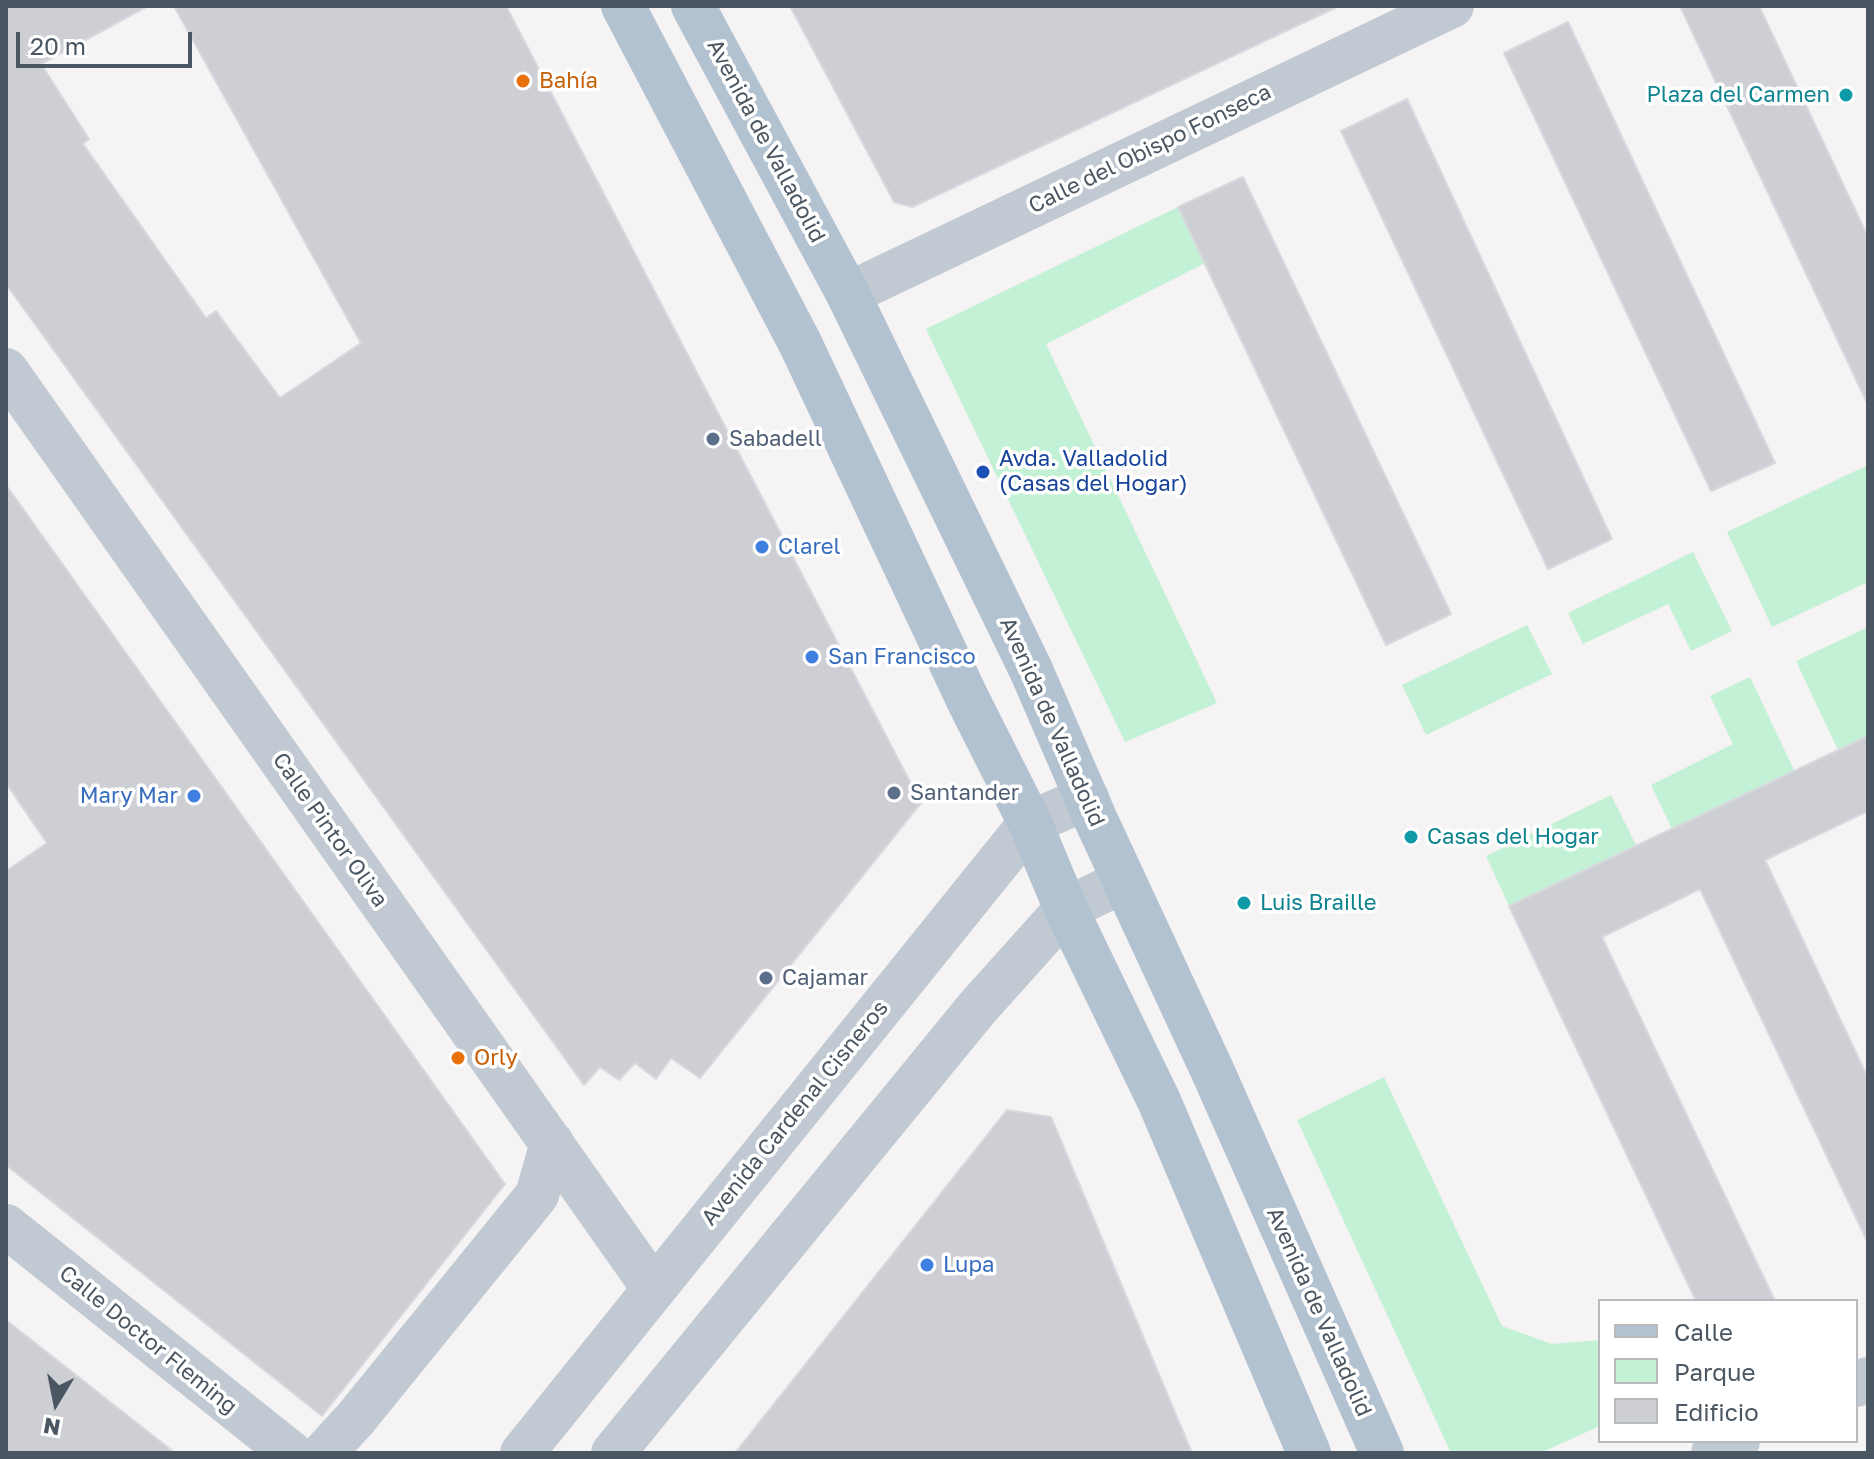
<!DOCTYPE html>
<html>
<head>
<meta charset="utf-8">
<style>
	body { margin:0 }
	#map { position:relative; width:1874px; height:1459px; overflow:hidden; background:#f5f3f3; font-family:"Golos Text",sans-serif }
	canvas { display:block }
	.frame { position:absolute; inset:0; border:8px solid #4a5661; pointer-events:none }
	.legend { position:absolute; left:1598px; top:1299px; width:260px; height:144px; box-sizing:border-box; background:#fff; border:2px solid #b7bbc0; margin:0; padding:10px 14px; list-style:none; font-size:24px; color:#4a5661 }
	.legend li { display:flex; align-items:center; gap:16px; height:40px }
	.legend b { width:40px; border:2px solid #b7bbc0 }
	.north { position:absolute; left:16px; top:1363px; width:80px; height:80px; -webkit-text-stroke:6px #fff; paint-order:stroke; rotate:190deg; font-size:22px; font-weight:700; line-height:32px; text-align:center; color:#4a5661 }
	.north::after { content:''; display:block; margin:auto; width:28px; height:36px; background:#4a5661; clip-path:polygon(50% 0,100% 100%,50% 72%,0 100%) }
	.scale { position:absolute; left:16px; top:32px; width:176px; height:36px; box-sizing:border-box; border:4px solid #4a5661; border-top:0; padding-left:10px; font-size:24px; line-height:28px; white-space:nowrap; color:#4a5661; -webkit-text-stroke:6px #fff; paint-order:stroke }
</style>
</head>
<body>
<div id="map">
<canvas width="1874" height="1459"></canvas>
<div class="frame"></div>
<ul class="legend">
<li><b style="height:10px;background:#b3c2d1"></b>Calle</li>
<li><b style="height:22px;background:#c3f1d5"></b>Parque</li>
<li><b style="height:22px;background:#cdcfd5"></b>Edificio</li>
</ul>
<div class="north">N</div>
<div class="scale">20 m</div>
</div>
<script>
const ctx = document.querySelector('canvas').getContext('2d');
ctx.lineJoin = 'round';
function fillPath(path, color) { ctx.fillStyle = color; ctx.fill(path, 'evenodd'); }
function trace(path, color, width, dash) { ctx.strokeStyle = color; ctx.lineWidth = width; ctx.lineCap = dash ? 'butt' : 'round'; ctx.setLineDash(dash || []); ctx.stroke(path); }
function drawText(font, color, halo, rows, align = 'center') {
  ctx.font = font + ' "Golos Text",sans-serif'; ctx.lineWidth = 7; ctx.setLineDash([]); ctx.textBaseline = 'middle'; ctx.strokeStyle = halo; ctx.fillStyle = color; for (const [text, x, y, turn = 0] of rows) {
    ctx.save(); ctx.translate(x, y); ctx.rotate((+turn || 0) * Math.PI / 180); ctx.textAlign = isNaN(turn) ? turn : align; if (halo) ctx.strokeText(text, 0, 0); ctx.fillText(text, 0, 0); ctx.restore();
  }
}
const green = new Path2D(`
	M1178,207L1205,263L1046,344L1217,703L1125,742L926,329Z
	M1868,465V582L1772,627L1727,532Z
	M1693,552L1732,631L1691,651L1668,604L1583,644L1568,613Z
	M1527,625L1552,674L1426,735L1402,685Z
	M1868,627V736L1838,750L1796,661Z
	M1750,677L1794,770L1672,829L1651,785L1733,744L1710,696Z
	M1611,795L1636,845L1509,906L1486,856Z
	M1384,1077L1502,1326L1552,1344L1600,1340V1426L1540,1453H1451L1297,1120Z`);
const building = new Path2D(`
	M6,6H148L41,64L89,139L83,144L206,318L216,311L280,398L361,343L174,6H506L921,803L700,1078L671,1058L656,1079L635,1063L619,1080L600,1067L584,1085L6,284Z
	M790,6H1339L912,207L894,202Z
	M1680,6H1759L1868,237V405Z
	M1568,22L1775,463L1711,491L1504,53Z
	M1407,99L1612,539L1548,569L1341,131Z
	M1243,177L1451,614L1386,645L1178,207Z
	M6,485L505,1184L322,1416L6,1165V871L47,843L6,783Z
	M1868,736V811L1765,860L1868,1078V1243L1700,889L1602,937L1775,1301H1696L1509,906Z
	M1007,1110L1051,1117L1192,1453H735Z
	M6,1320L175,1453H6Z`);
const minor = new Path2D(`
	M848,294L1452,6
	M6,370L654,1289
	M6,1226L291,1453
	M1856,1385L1868,1379
	M324,1453L356,1418L537,1195L552,1143
	M522,1453L1030,823L1087,798
	M613,1453L978,1007L1066,909L1124,881
	M1713,1453L1738,1441`);
const major = new Path2D(`
	M623,6L800,343L968,700L1030,823L1066,909L1159,1101L1309,1453
	M693,6L848,294L1031,670L1095,818L1213,1072L1382,1453`);
const markers = [
	[523,81,8,"#e8710a"],
	[1846,95,8,"#0f9aa8"],
	[713,439,8,"#5c6f8a"],
	[983,472,8,"#1a4fb4"],
	[762,547,8,"#3f7fe0"],
	[812,657,8,"#3f7fe0"],
	[894,793,8,"#5c6f8a"],
	[194,796,8,"#3f7fe0"],
	[1411,837,8,"#0f9aa8"],
	[1244,903,8,"#0f9aa8"],
	[766,978,8,"#5c6f8a"],
	[458,1058,8,"#e8710a"],
	[927,1265,8,"#3f7fe0"]
];
const foodNames = [
	["Bahía",539,81],
	["Orly",474,1058]
];
const cultureNames = [
	["Plaza del Carmen",1830,95,"right"],
	["Casas del Hogar",1427,837],
	["Luis Braille",1260,903]
];
const streetNames = [
	["Avenida de Valladolid",766,141,62],
	["Calle del Obispo Fonseca",1150,149,-26],
	["Avenida de Valladolid",1052,722,66],
	["Calle Pintor Oliva",330,830,55],
	["Avenida Cardenal Cisneros",795,1113,-51],
	["Avenida de Valladolid",1319,1312,66],
	["Calle Doctor Fleming",148,1340,39]
];
const serviceNames = [
	["Sabadell",729,439],
	["Santander",910,793],
	["Cajamar",782,978]
];
const transitNames = [
	["Avda. Valladolid",999,459],
	["(Casas del Hogar)",999,484]
];
const shopNames = [
	["Clarel",778,547],
	["San Francisco",828,657],
	["Mary Mar",178,796,"right"],
	["Lupa",943,1265]
];
fillPath(green, '#c3f1d5');
fillPath(building, '#cdcfd5');
trace(building, '#d7d9de', 2);
trace(minor, '#c1cad2', 44);
trace(major, '#b3c2d1', 44);
for (const [x, y, r, color] of markers) { const dot = new Path2D(); dot.arc(x, y, r, 0, 2 * Math.PI); ctx.fillStyle = color; ctx.fill(dot); trace(dot, '#fff', 3); }
drawText('22px', '#c56008', '#fff', foodNames, 'left');
drawText('22px', '#0d838f', '#fff', cultureNames, 'left');
drawText('22px', '#4a5661', '#fff', streetNames);
drawText('22px', '#4e5e75', '#fff', serviceNames, 'left');
drawText('22px', '#164399', '#fff', transitNames, 'left');
drawText('22px', '#366cbe', '#fff', shopNames, 'left');
</script>
</body>
</html>
